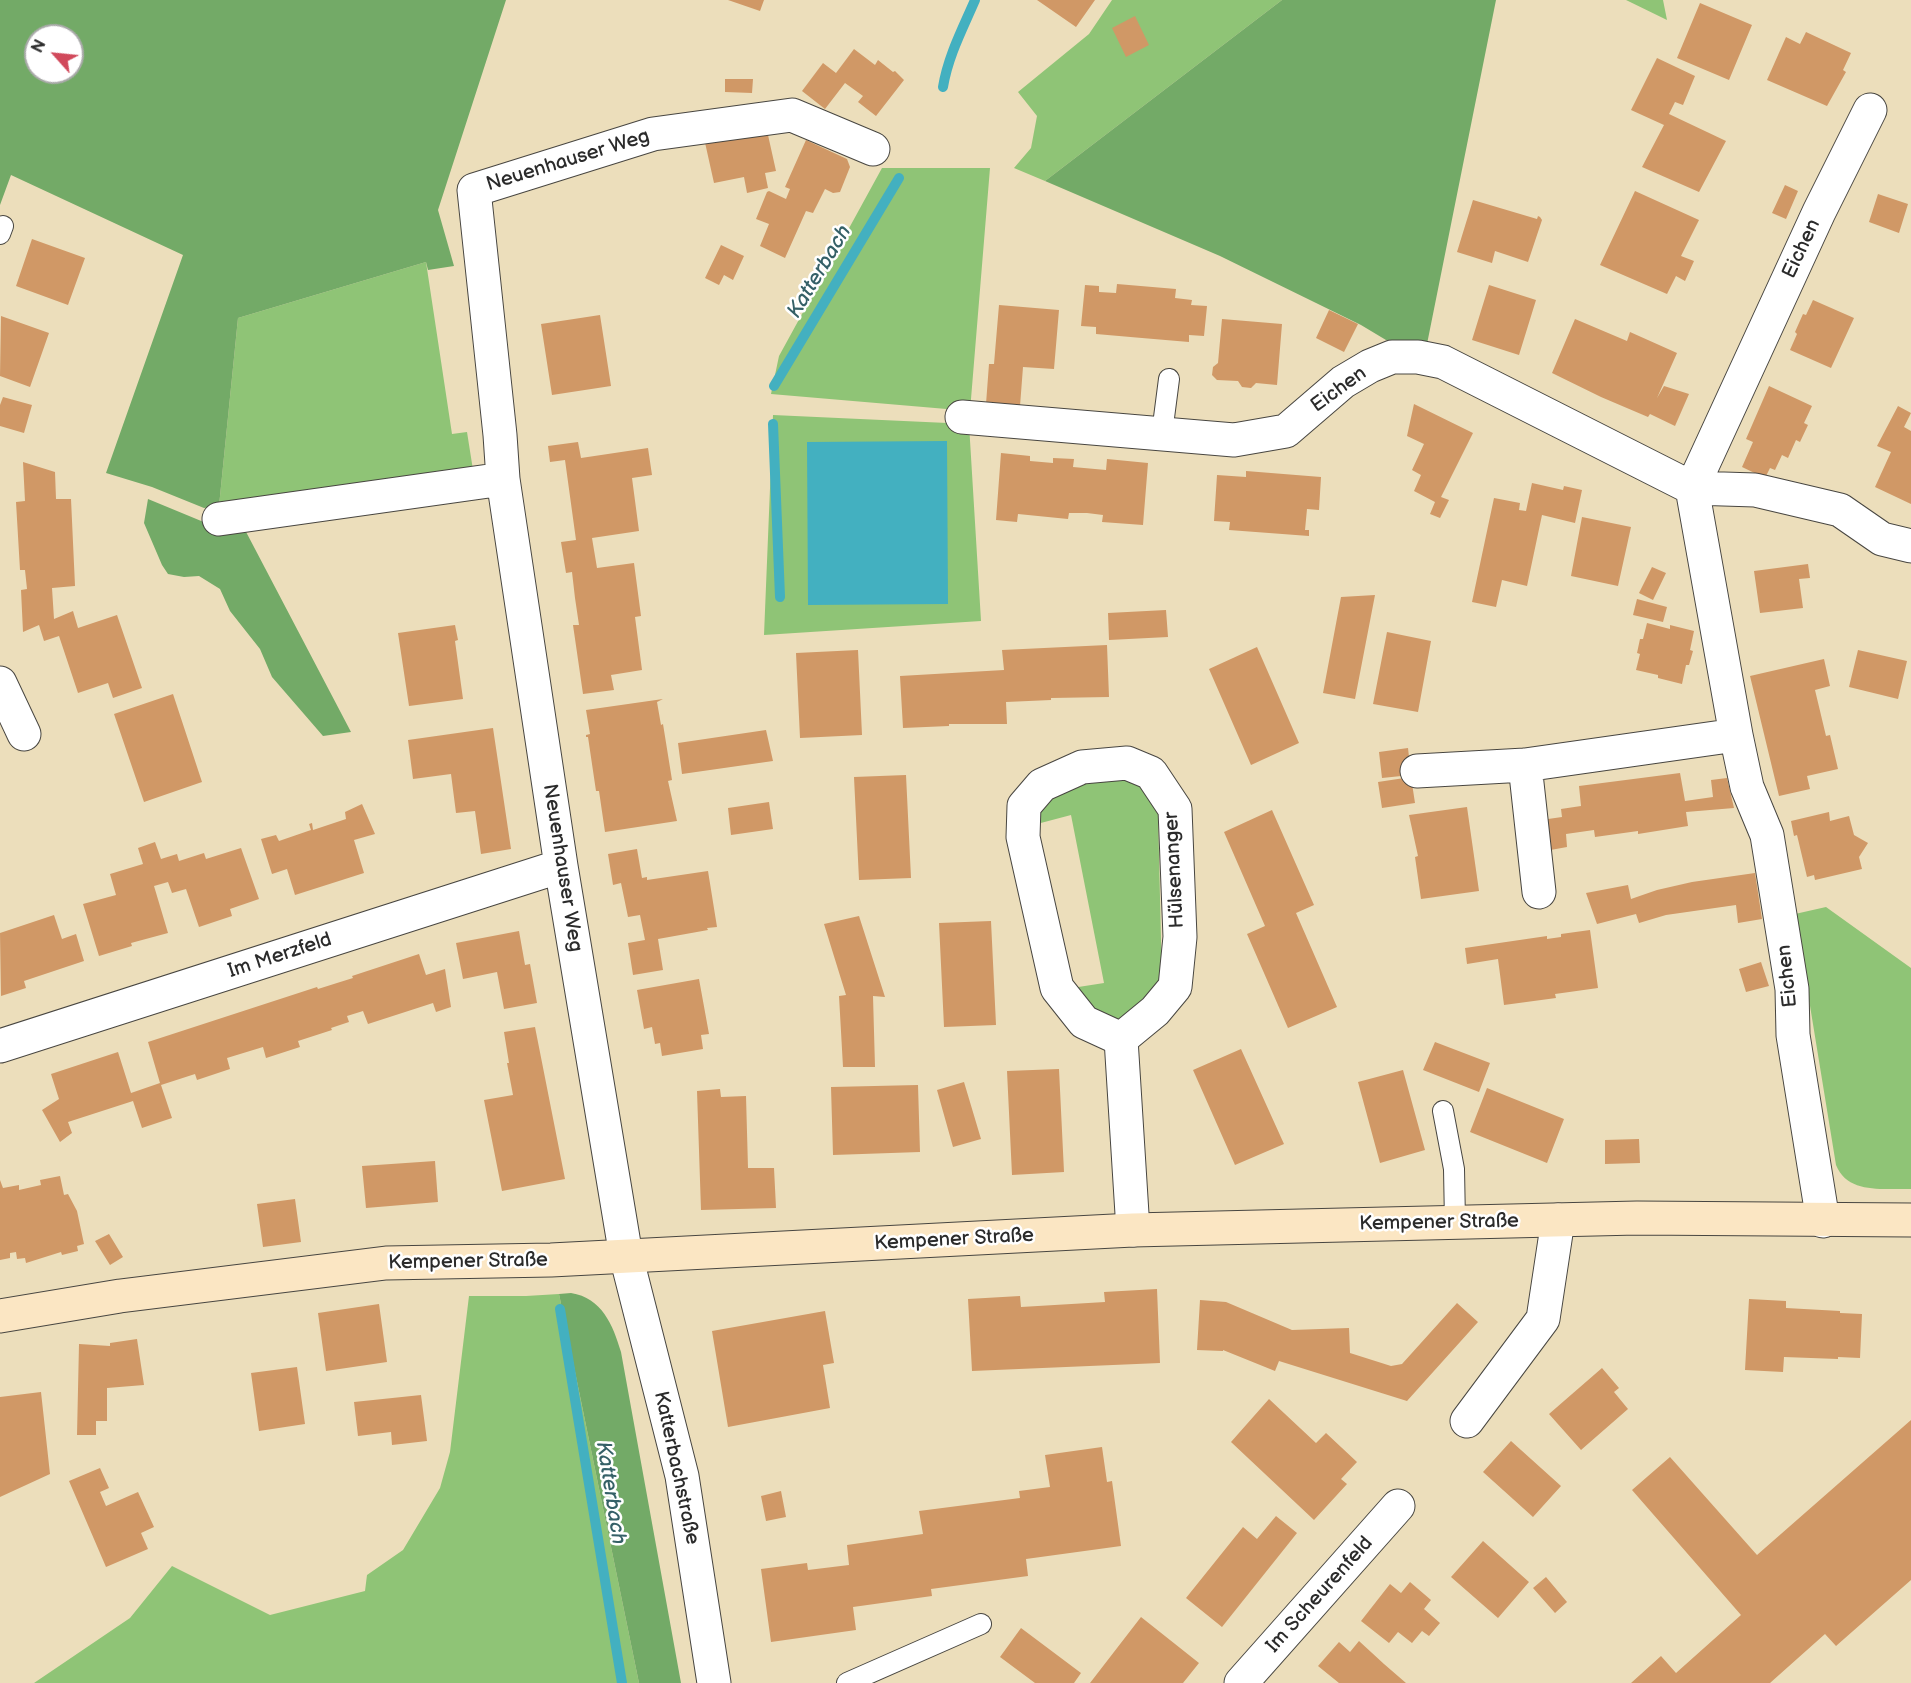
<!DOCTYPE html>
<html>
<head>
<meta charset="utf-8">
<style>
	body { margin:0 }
	#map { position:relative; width:1911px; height:1683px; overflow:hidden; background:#ecdebb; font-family:"Balsamiq Sans",sans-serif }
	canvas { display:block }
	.north { position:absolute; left:24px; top:24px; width:60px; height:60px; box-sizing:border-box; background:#fff; border:2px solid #aaa; border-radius:50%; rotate:297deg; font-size:16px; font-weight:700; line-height:24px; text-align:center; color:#2b2b2b }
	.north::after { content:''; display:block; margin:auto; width:21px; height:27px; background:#d1495b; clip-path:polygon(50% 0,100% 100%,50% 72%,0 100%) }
</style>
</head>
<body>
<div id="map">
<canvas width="1911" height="1683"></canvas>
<div class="north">N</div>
</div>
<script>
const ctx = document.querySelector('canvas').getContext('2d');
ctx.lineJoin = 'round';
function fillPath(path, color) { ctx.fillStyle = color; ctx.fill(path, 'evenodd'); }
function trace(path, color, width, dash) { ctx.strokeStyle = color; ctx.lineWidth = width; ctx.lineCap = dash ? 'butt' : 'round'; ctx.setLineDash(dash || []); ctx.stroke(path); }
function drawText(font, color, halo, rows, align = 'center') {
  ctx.font = font + ' "Balsamiq Sans",sans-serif'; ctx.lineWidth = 5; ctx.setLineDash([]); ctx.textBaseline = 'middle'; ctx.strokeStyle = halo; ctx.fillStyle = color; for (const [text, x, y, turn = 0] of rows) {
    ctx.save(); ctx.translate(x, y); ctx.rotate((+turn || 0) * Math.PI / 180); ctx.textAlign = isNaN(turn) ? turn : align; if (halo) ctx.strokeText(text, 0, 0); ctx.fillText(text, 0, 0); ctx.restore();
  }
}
const green = new Path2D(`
	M1112,0H1282L1045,181L1014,168L1031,148L1037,116L1018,92L1089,34Z
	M1626,0H1663L1667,20Z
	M882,168H990L970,411L771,394L779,356Z
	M426,262L452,434L467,432L473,470L219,506L238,318Z
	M773,415L969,424L981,621L764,635Z
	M1114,776L1137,781L1158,813L1162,982L1127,1021L1105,1020L1072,988L1104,983L1071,815L1037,824C1046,783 1080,784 1114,776Z
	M1826,907L1911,968V1189C1885,1188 1848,1195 1836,1165L1795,914Z
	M559,1294L639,1683H34L130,1618L172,1566L270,1615L365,1591L367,1575L403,1550L440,1488L450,1452L469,1296H526Z`);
const forest = new Path2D(`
	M0,0H506L438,210L454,266L428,270L426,262L238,318L219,506L204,508L152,487L106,473L183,255L11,175L0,205ZM36,36H72V72H36Z
	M1282,0H1496L1427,344L1391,343L1361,325L1220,256L1045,181Z
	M148,499L223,530L244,528L351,732L323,736L272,677L260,649L230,611L220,589L199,576L184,577L168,574L162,565L144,523Z
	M571,1293C602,1298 613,1325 621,1352L681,1683H639L559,1294Z`);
const water = new Path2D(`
	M947,441L948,604L808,605L807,442Z`);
const stream = new Path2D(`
	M943,87C948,56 963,28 975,0
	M774,386L899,178
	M773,424L780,597
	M560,1309L622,1683`);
const building = new Path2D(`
	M728,0H764L760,11Z
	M1037,0H1095L1076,27Z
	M1700,3L1752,25L1729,80L1677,58Z
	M1135,16L1149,45L1126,57L1112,28Z
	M1806,32L1851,53L1843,70L1846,72L1827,106L1767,80L1786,37L1800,44Z
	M854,49L875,65L878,60L893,72L895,71L904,80L876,116L858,102L863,96L845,83L825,109L802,91L823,63L836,73Z
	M1657,58L1695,76L1683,105L1675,102L1669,114L1726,141L1699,192L1642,167L1664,125L1631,110Z
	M725,79H753L752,93L725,92Z
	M766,126L776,171L765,173L768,188L747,193L744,177L714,183L704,138Z
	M806,140L847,159L850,167L840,192L833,193L825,189L813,213L806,211L785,258L760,246L769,224L756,219L767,192L769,191L786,199L790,189L785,187Z
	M1785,185L1798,191L1786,219L1772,213Z
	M1635,191L1699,220L1681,256L1694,261L1685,281L1676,276L1667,294L1600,265Z
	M1878,194L1908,204L1899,233L1869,222Z
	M1473,200L1537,219L1538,216L1540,217L1542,220L1528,262L1495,251L1492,263L1457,252Z
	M32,239L85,258L68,305L16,286Z
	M721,245L744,256L733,280L724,275L719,285L705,278Z
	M1117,284L1176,289L1175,298L1192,300L1191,305L1207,306L1204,336L1189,335V342L1142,338L1096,334V327L1081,326L1085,285L1099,286V292L1116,293Z
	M1489,285L1536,300L1519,355L1472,340Z
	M1813,300L1854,318L1831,368L1790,350L1797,334L1795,332L1803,314L1806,315Z
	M999,305L1059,310L1054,369L1023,367L1020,406L986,404L989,364H994Z
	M1329,310L1358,324L1344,352L1316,338Z
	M600,315L611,386L552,395L541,324Z
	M1,316L49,333L30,387L0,376Z
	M1222,319L1282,324L1277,385L1256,383L1251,388L1242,387L1238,381L1217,380L1212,375L1213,367L1218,363Z
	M1575,319L1627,341L1630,332L1677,353L1657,398L1664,386L1689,394L1675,426L1650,414L1648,417L1601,397L1552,373Z
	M1769,386L1812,406L1804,423L1808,425L1800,442L1796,440L1788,458L1782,455L1775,470L1770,468L1765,478L1742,467L1753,442L1746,439Z
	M3,397L32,405L24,433L0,426V405Z
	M1414,404L1473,433L1441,497L1449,500L1440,518L1430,514L1435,502L1414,491L1421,475L1412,470L1424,444L1407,436Z
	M1898,406L1911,413L1904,427L1911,431V504L1875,487L1891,452L1877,446Z
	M578,442L581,458L648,448L652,475L632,478L639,531L592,538L597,568L634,563L641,616L635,617L642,670L611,675L614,690L583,694L573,625H579L575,598L572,572L566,573L561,542L576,540L565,460L550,462L548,446Z
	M1001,453L1030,456V461L1053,463V458L1074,459L1073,467L1106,470L1107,459L1148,463L1143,525L1102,522L1103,515L1087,513H1069L1068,519L1018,514L1017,522L996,520Z
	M23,462L55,472L56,499H71L75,586L52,588L54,619L73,611L78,628L117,615L142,688L113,698L108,683L78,693L59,636L44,641L39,625L23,632L21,590L27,589L25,570H20L16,502L25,501Z
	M1246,471L1321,477L1319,510L1307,509L1305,530H1309V536L1229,530L1230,522L1214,521L1217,475L1246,477Z
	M1532,483L1563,490L1564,486L1582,490L1575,523L1542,515L1527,586L1502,580L1496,607L1472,602L1494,498L1520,503L1519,510L1526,511Z
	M1582,517L1631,527L1618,586L1571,576Z
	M1808,564L1810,578L1799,579L1803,608L1760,613L1754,571Z
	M1652,567L1666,573L1653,600L1639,593Z
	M1375,595L1355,699L1323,693L1341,597Z
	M1637,599L1667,607L1663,622L1633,615Z
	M1166,610L1168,637L1109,640L1108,613Z
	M1647,623L1670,629V625L1694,631L1690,650L1693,651L1689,665H1686L1682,684L1658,678V675L1636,670L1640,654L1637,653L1640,639H1643Z
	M455,625L458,640L455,641L463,699L409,706L398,633Z
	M1387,632L1431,641L1418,712L1373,704Z
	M1107,645L1109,697L1051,698V700L1006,702L1007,724H949V726L903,728L900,676L1004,670L1002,650Z
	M1257,647L1299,743L1251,765L1209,669Z
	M858,650L862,735L800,738L796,653Z
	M1858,650L1907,661L1898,699L1849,687Z
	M1824,659L1830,686L1815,690L1826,736L1830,735L1838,769L1807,776L1810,789L1779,796L1750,676Z
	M173,694L202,782L144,802L114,714Z
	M663,699L657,702L661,725L663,724L672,780L668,781L677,821L605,832L599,791H596L588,737H586V735L590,734L586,710Z
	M493,728L511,849L481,854L475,811L456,813L451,774L413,779L408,740Z
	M766,730L773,761L682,774L678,743Z
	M1408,748L1411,775L1382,778L1379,752Z
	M1680,773L1685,801L1713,797L1711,780L1727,778L1734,808L1686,812L1688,826L1638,834V831L1595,837L1594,830L1566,834L1567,847L1545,851L1541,820L1562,817L1561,809L1581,806L1579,786Z
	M906,775L911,878L859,880L854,777Z
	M1411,777L1415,803L1382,808L1378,782Z
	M769,802L773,829L731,835L728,808Z
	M362,804L375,834L354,840L364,873L295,895L287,869L272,874L261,839L276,835L279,841L311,830L309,824L312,823L313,830L346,819L345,812Z
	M1467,807L1479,891L1421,899L1415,857L1418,856L1409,815Z
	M1272,810L1314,905L1296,913L1337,1007L1288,1028L1247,934L1265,926L1224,832Z
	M1829,812L1830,821L1849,816L1854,835L1868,843L1859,857L1862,869L1815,880L1814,875L1807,877L1797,835L1794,836L1791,821Z
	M155,842L161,859L177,854L179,861L204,853L206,859L241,848L259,899L230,909L232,916L199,927L186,889L172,893L168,882L154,886L168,933L131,943L132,946L99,956L83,904L116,895L110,874L143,864L138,848Z
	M637,849L642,878L647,877V880L708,871L717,927L707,928L708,930L658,939L663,970L633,975L628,943L645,940L640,915L628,917L621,883L613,885L608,854Z
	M1755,873L1762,919L1738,923L1736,905L1666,915L1639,923L1636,914L1597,924L1586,893L1628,885L1631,899L1657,890L1692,882Z
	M54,915L62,939L76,934L84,961L24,981L26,988L1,996L0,933Z
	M859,916L885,997L873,996L875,1067H843L839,996L846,995L824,924Z
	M991,921L996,1025L944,1027L939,923Z
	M1590,930L1598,988L1555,994L1556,998L1504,1005L1498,959L1467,964L1465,948L1547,936V939L1561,937V934Z
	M519,931L525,965L530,964L537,1003L504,1009L497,972L463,979L456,943Z
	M419,954L426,975L445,969L451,1007L436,1012L433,1003L368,1024L363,1011L347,1016L349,1022L331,1028L332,1030L298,1041L300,1047L266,1058L263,1047L227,1058L230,1069L197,1080L195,1074L161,1085L172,1118L142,1128L133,1101L68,1122L72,1133L60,1142L42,1110L59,1099L51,1074L118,1052L131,1093L160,1083L148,1042L317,987L318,989L337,983L353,978L352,976Z
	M1761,962L1769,986L1746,992L1739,969Z
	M699,979L709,1034L701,1035L703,1049L662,1056L660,1043L655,1044L652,1027L644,1029L637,990Z
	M535,1027L565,1179L502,1191L484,1100L513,1095L507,1063H509L504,1032Z
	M1435,1042L1490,1063L1479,1092L1423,1070Z
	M1241,1049L1284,1144L1235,1165L1193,1070Z
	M1059,1069L1064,1172L1012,1175L1007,1071Z
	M1403,1070L1425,1150L1380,1163L1358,1082Z
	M964,1082L981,1139L953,1147L937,1090Z
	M918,1085L920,1152L833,1155L831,1087Z
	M1487,1088L1564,1119L1547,1163L1470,1132Z
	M720,1089L721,1097L746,1096L748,1168H774L776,1208L701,1210L697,1091Z
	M1639,1139L1640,1163L1605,1164V1140Z
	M435,1161L438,1202L366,1208L362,1166Z
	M60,1176L64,1195L68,1194L77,1211L84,1244L77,1246L78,1251L62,1255L61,1252L26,1263L25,1258L17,1259L16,1252L10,1253V1258L0,1260V1180L3,1188L19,1185V1190L41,1185L40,1180Z
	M295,1199L301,1242L263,1247L257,1204Z
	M109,1234L123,1257L110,1265L95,1241Z
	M1157,1289L1160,1363L972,1371L968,1299L1020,1296L1021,1307L1105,1302L1104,1292Z
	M1749,1299L1786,1301V1308L1840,1311V1313L1862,1314L1860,1358L1838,1357V1359L1784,1357L1783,1372L1745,1370Z
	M1200,1300L1226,1302L1292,1330L1349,1328L1350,1353L1391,1366L1402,1364L1457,1303L1478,1322L1407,1401L1279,1361L1275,1371L1223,1350V1351L1197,1350Z
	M379,1304L387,1362L326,1371L318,1313Z
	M825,1311L834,1363L823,1365L830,1408L728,1427L712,1331Z
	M137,1339L144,1385L107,1388V1421H96V1435H77L79,1344L110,1346V1343Z
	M297,1367L305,1424L259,1431L251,1373Z
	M1602,1368L1619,1388L1614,1392L1628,1409L1581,1450L1549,1414Z
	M41,1392L50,1474L0,1497V1397Z
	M421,1395L427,1441L392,1445L391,1432L358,1436L354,1402Z
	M1269,1399L1316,1443L1326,1433L1357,1462L1341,1479L1347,1484L1314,1520L1231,1442Z
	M1911,1420V1580L1836,1646L1825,1634L1770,1683H1631L1661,1656L1676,1673L1741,1615L1632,1490L1670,1457L1757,1555Z
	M1511,1441L1561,1486L1533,1517L1483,1472Z
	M1102,1447L1107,1482L1112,1481L1121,1546L1026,1559L1028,1576L931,1589L932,1596L853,1607L856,1630L771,1642L761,1569L807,1563L808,1570L849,1565L847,1545L923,1534L919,1511L1020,1498L1019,1491L1050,1487L1045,1455Z
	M100,1468L109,1488L100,1492L106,1506L138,1492L154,1527L141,1533L148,1549L106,1567L69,1481Z
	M781,1491L786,1517L766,1521L761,1496Z
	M1276,1516L1297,1533L1222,1627L1186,1598L1243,1527L1257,1539Z
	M1483,1541L1529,1582L1498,1618L1451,1577Z
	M1546,1577L1567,1602L1555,1613L1533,1588Z
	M1410,1582L1431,1600L1424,1609L1440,1623L1429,1636L1422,1631L1412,1643L1398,1632L1389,1643L1361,1621L1390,1584L1401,1593Z
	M1141,1617L1199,1663L1183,1683H1090Z
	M1021,1628L1081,1673L1074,1683H1035L1000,1657Z
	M1359,1641L1384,1664L1406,1683H1339L1318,1666L1339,1642L1350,1652Z`);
const service = new Path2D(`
	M0,234L3,226
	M1162,433L1169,379
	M1443,1111L1454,1169L1455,1222
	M847,1683L981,1624`);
const minor = new Path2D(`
	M962,417L1234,440L1286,431L1343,382L1370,366L1392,357H1418L1443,362L1692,488L1755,490L1840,510L1882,539L1911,546
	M219,519L503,479
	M0,683L24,734
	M1525,765L1539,892
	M1417,771L1525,765L1736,735
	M1121,1039L1084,1022L1057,988L1023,837L1024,806L1042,785L1082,767L1127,763L1151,773L1175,809L1180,937L1175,987L1155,1011L1121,1039L1133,1230
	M0,1046L561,866
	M1823,1221L1793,1035L1792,989L1767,835L1747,787L1736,735L1692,488L1819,212L1870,110
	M1467,1421L1543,1319L1558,1220
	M714,1683L682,1476L626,1256L561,866L503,479L500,435L474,190L653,134L792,115L873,149
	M1241,1683L1398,1506`);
const secondary = new Path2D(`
	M0,1316L120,1296L386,1263L551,1260L1133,1230L1637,1218L1911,1220`);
const streetNames = [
	["Neuenhauser Weg",568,161,-17],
	["Eichen",1802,249,-65],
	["Eichen",1339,390,-36],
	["Neuenhauser Weg",562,868,81],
	["Hülsenanger",1175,870,-93],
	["Im Merzfeld",280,956,-18],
	["Eichen",1788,976,-96],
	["Kempener Straße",1439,1223,-1],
	["Kempener Straße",954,1240,-3],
	["Kempener Straße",468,1262,-1],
	["Katterbachstraße",676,1468,78],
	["Im Scheurenfeld",1320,1595,-48]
];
const waterNames = [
	["Katterbach",820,272,-59],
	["Katterbach",610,1493,81]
];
fillPath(green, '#8fc476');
fillPath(forest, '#73aa67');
fillPath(water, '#43b0c0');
trace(stream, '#43b0c0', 10);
fillPath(building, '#d09866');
trace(service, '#484641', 22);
trace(minor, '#484641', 35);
trace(secondary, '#484641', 35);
trace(service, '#fff', 20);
trace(minor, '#fff', 33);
trace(secondary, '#fbe6c3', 33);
drawText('20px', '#2b2b2b', '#fff', streetNames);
drawText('italic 21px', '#356067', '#fff', waterNames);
</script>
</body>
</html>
